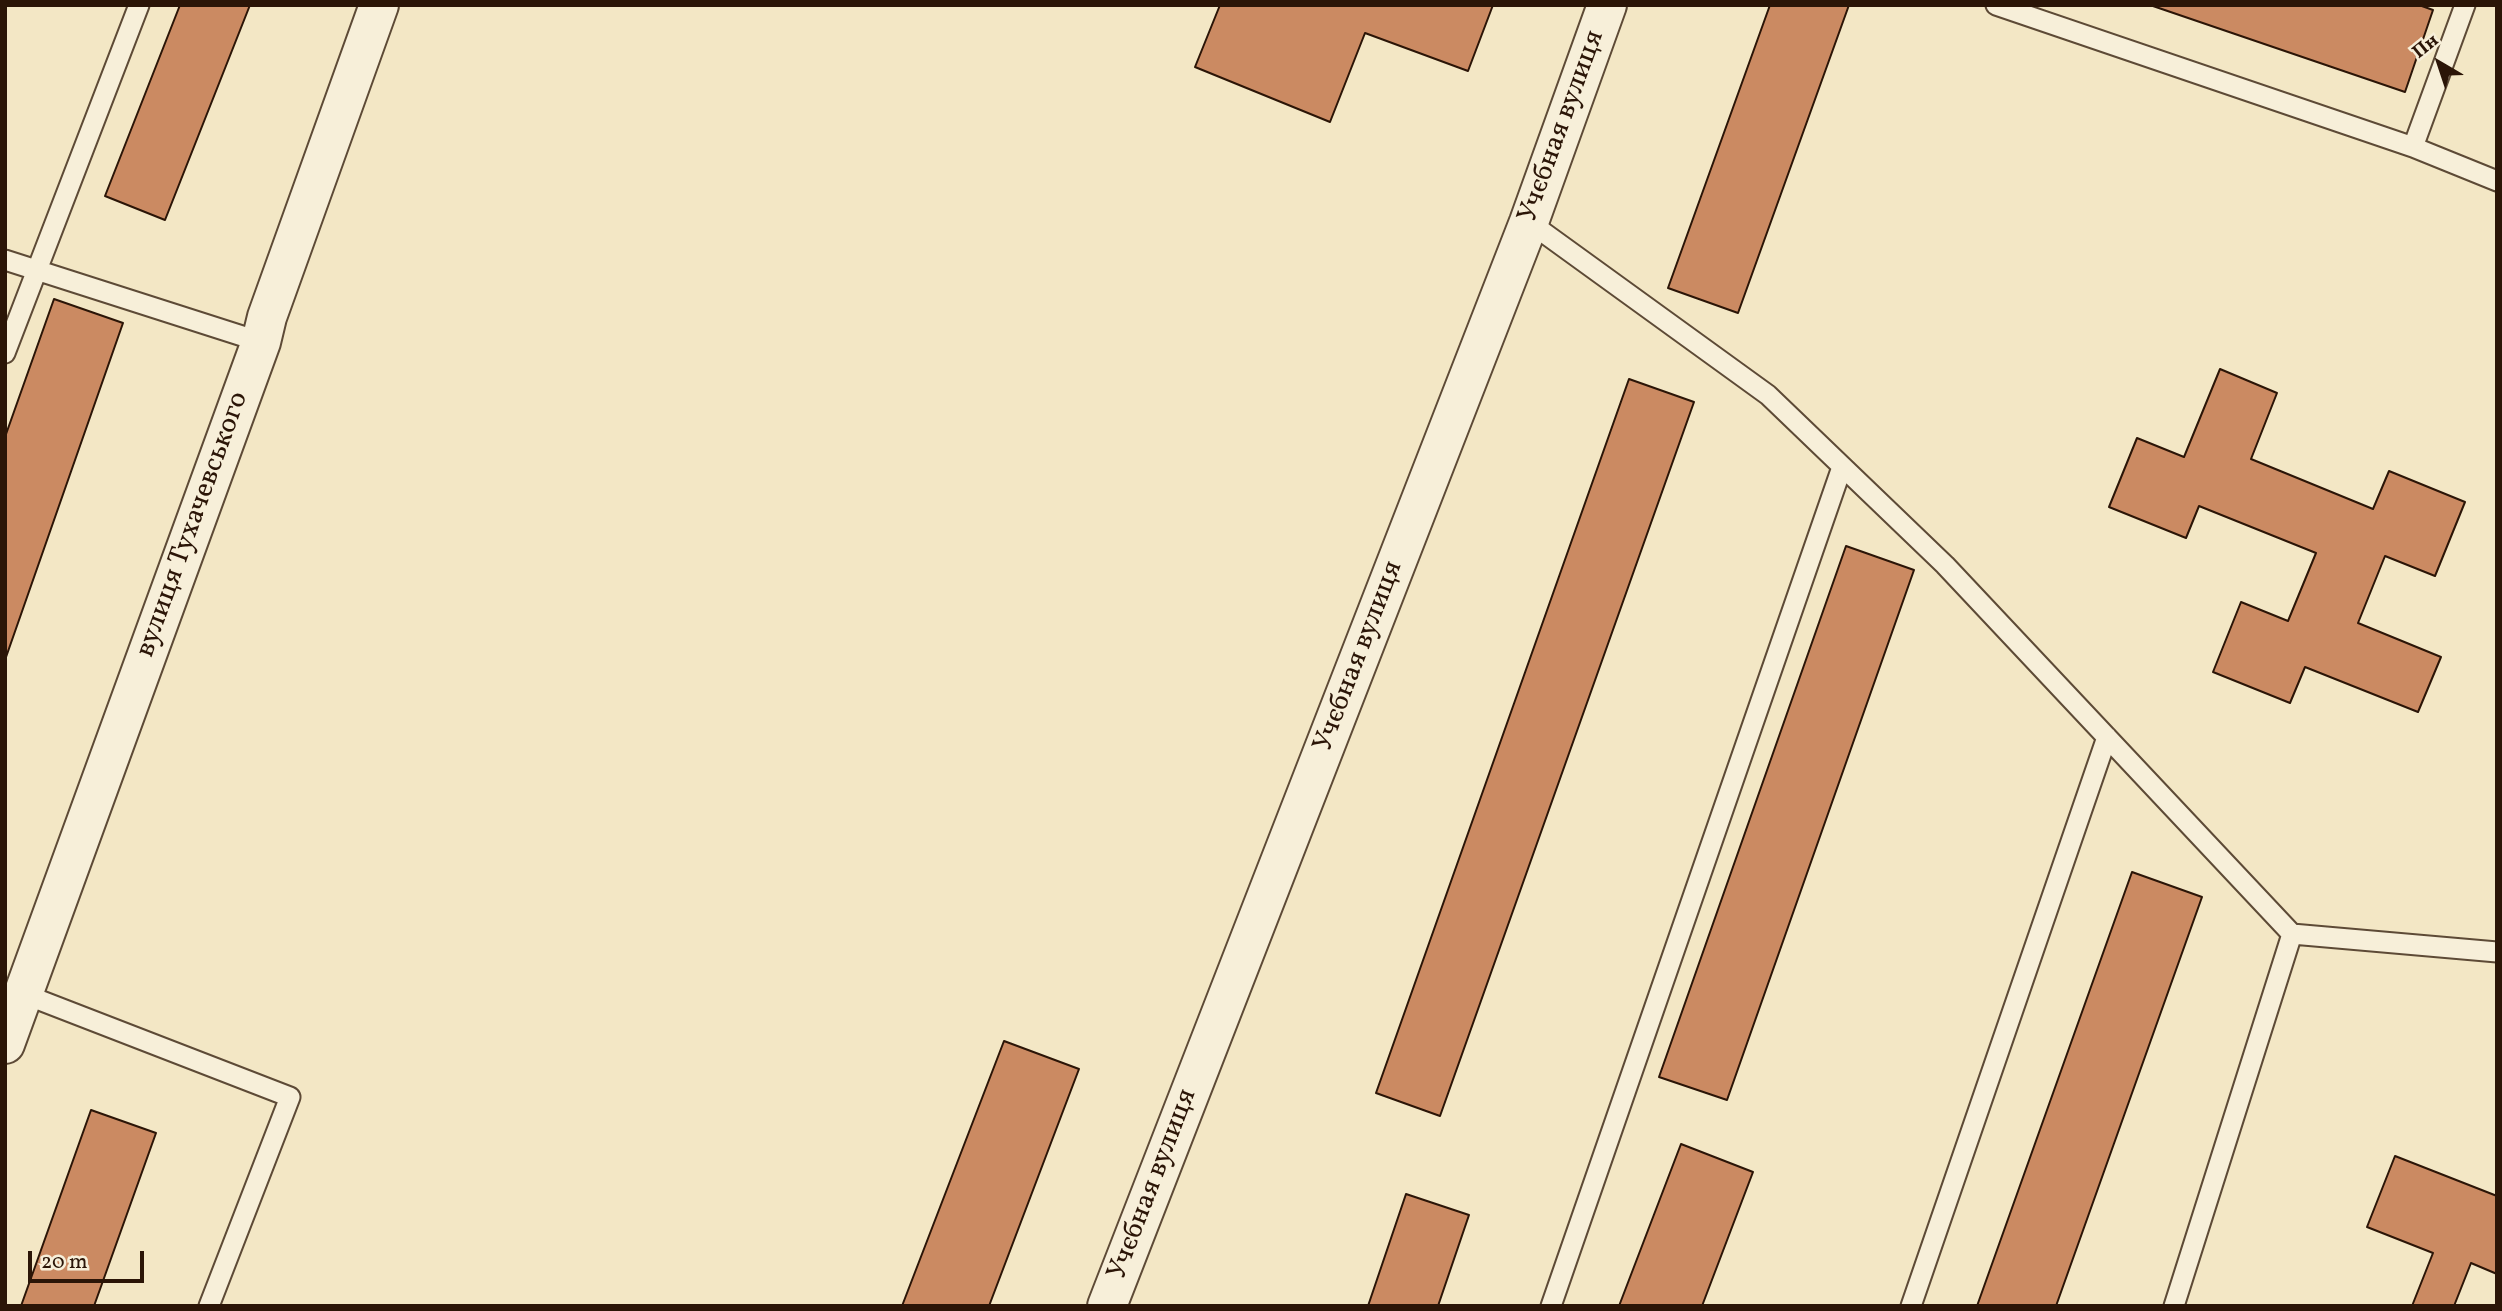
<!DOCTYPE html>
<html>
<head>
<meta charset="utf-8">
<style>
	body { margin:0 }
	#map { position:relative; width:2502px; height:1311px; overflow:hidden; background:#f3e7c5; font-family:Vollkorn,serif }
	canvas { display:block }
	.frame { position:absolute; inset:0; border:7px solid #2b1507; pointer-events:none }
	.north { position:absolute; left:2404px; top:28px; width:70px; height:70px; -webkit-text-stroke:5px #f7efd9; paint-order:stroke; rotate:321deg; font-size:19px; font-weight:700; line-height:28px; text-align:center; color:#2b1507 }
	.north::after { content:''; display:block; margin:auto; width:24px; height:32px; background:#2b1507; clip-path:polygon(50% 0,100% 100%,50% 72%,0 100%) }
	.scale { position:absolute; left:28px; top:1251px; width:116px; height:32px; box-sizing:border-box; border:4px solid #2b1507; border-top:0; padding-left:9px; font-size:21px; line-height:24px; white-space:nowrap; color:#2b1507; -webkit-text-stroke:5px #f7efd9; paint-order:stroke }
</style>
</head>
<body>
<div id="map">
<canvas width="2502" height="1311"></canvas>
<div class="frame"></div>
<div class="north">Пн</div>
<div class="scale">20 m</div>
</div>
<script>
const ctx = document.querySelector('canvas').getContext('2d');
ctx.lineJoin = 'round';
function fillPath(path, color) { ctx.fillStyle = color; ctx.fill(path, 'evenodd'); }
function trace(path, color, width, dash) { ctx.strokeStyle = color; ctx.lineWidth = width; ctx.lineCap = dash ? 'butt' : 'round'; ctx.setLineDash(dash || []); ctx.stroke(path); }
function drawText(font, color, halo, rows, align = 'center') {
  ctx.font = font + ' Vollkorn,serif'; ctx.lineWidth = 5; ctx.setLineDash([]); ctx.textBaseline = 'middle'; ctx.strokeStyle = halo; ctx.fillStyle = color; for (const [text, x, y, turn = 0] of rows) {
    ctx.save(); ctx.translate(x, y); ctx.rotate((+turn || 0) * Math.PI / 180); ctx.textAlign = isNaN(turn) ? turn : align; if (halo) ctx.strokeText(text, 0, 0); ctx.fillText(text, 0, 0); ctx.restore();
  }
}
const building = new Path2D(`
	M180,5H250L165,220L105,196Z
	M1220,5H1493L1468,71L1365,33L1330,122L1195,67Z
	M1770,5H1849L1738,313L1668,288Z
	M2150,5H2419L2433,10L2405,92Z
	M54,299L123,323L5,660V437Z
	M2220,369L2277,393L2251,459L2373,509L2389,471L2465,502L2435,576L2385,556L2358,623L2441,657L2418,712L2305,667L2290,703L2213,672L2241,602L2288,621L2316,553L2199,506L2186,538L2109,507L2137,438L2184,457Z
	M1629,379L1694,402L1440,1116L1376,1093Z
	M1846,546L1914,570L1727,1100L1659,1077Z
	M2132,872L2202,897L2056,1306H1977Z
	M1004,1041L1079,1069L989,1306H902Z
	M91,1110L156,1133L94,1306H21Z
	M1681,1144L1753,1172L1702,1306H1619Z
	M2395,1156L2497,1196V1274L2471,1263L2454,1306H2412L2433,1253L2367,1227Z
	M1406,1194L1469,1215L1438,1306H1368Z`);
const lane = new Path2D(`
	M1996,5L2413,147L2465,5
	M2413,147L2497,181
	M1529,222L1768,395L1945,565L2292,934L2497,952
	M5,260L261,342
	M5,353L139,5
	M16,991L290,1097L209,1306
	M1551,1306L1842,467
	M1911,1306L2107,737
	M2174,1306L2292,934`);
const street = new Path2D(`
	M5,1044L261,342L267,317L379,5
	M1107,1306L1529,222L1607,5`);
const streetNames = [
	["Учєбная вулиця",1563,127,-70],
	["вулиця Тухачевського",194,525,-70],
	["Учєбная вулиця",1360,657,-69],
	["Учєбная вулиця",1154,1185,-69]
];
fillPath(building, '#cb8a62');
trace(building, '#2b1507', 2);
trace(lane, '#5d4a36', 23);
trace(street, '#5d4a36', 42);
trace(lane, '#f7efd9', 19);
trace(street, '#f7efd9', 38);
drawText('28px', '#2b1507', '#f7efd9', streetNames);
</script>
</body>
</html>
